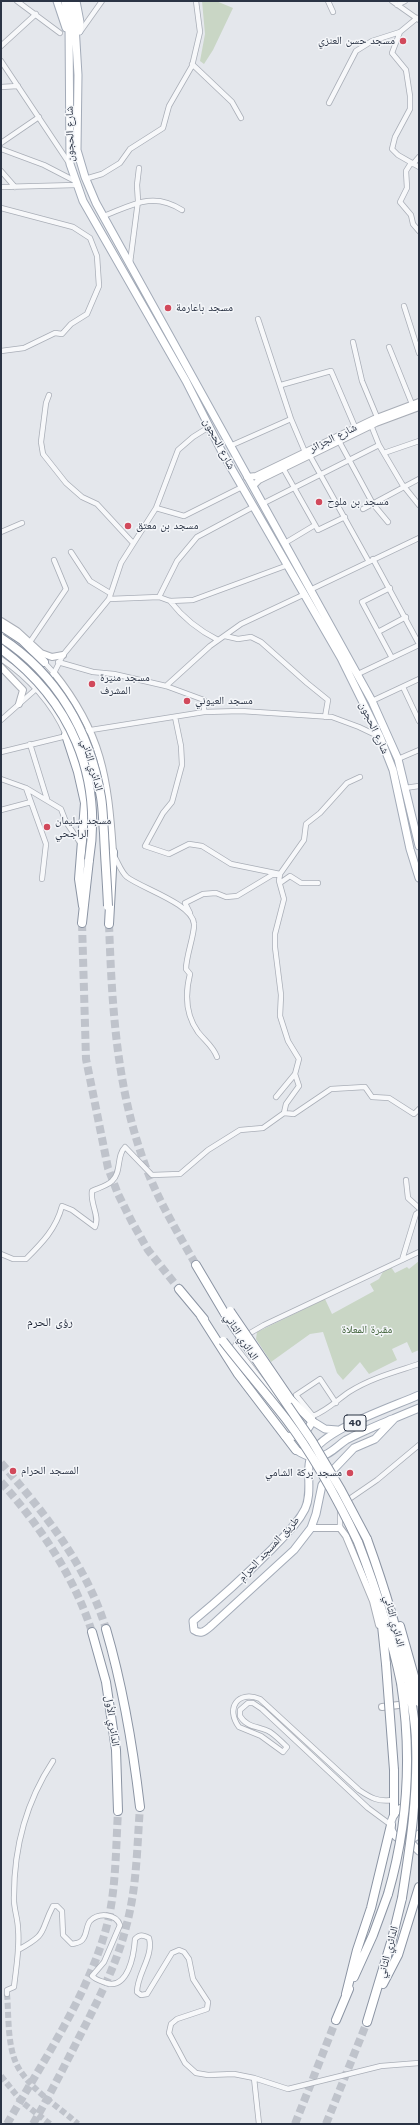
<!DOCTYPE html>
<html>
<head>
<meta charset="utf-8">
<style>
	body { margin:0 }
	#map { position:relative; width:420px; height:2125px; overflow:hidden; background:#e4e7ec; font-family:"Work Sans",sans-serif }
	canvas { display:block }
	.frame { position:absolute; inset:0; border:2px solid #2b3445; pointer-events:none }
</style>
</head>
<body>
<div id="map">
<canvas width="420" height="2125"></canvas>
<div class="frame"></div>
</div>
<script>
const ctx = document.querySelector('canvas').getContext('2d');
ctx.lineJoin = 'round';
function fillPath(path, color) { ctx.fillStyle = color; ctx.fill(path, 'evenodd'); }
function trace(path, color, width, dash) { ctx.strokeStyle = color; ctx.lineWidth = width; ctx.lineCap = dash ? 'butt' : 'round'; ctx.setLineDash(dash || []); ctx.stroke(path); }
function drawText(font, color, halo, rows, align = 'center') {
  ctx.font = font + ' "Work Sans","Noto Naskh Arabic",sans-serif'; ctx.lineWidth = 3; ctx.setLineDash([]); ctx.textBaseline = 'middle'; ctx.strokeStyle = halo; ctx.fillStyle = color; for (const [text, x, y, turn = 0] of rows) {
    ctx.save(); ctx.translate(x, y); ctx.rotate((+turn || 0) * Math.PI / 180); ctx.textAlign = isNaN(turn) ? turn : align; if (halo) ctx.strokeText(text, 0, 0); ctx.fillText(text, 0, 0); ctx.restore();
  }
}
const green = new Path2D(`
	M202,1H216L233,8L213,50L204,64L200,61L205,34Z
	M419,1261V1350L412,1353L407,1342L392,1349L397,1360L369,1374L360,1362L343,1380L337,1373L323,1332L310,1334L271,1362L256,1339L257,1332L325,1299L332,1314L374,1291L370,1284L379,1279L384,1270L391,1267L395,1273L407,1267L409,1269Z`);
const secondaryTunnel = new Path2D(`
	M7,1994C9,2017 7,2047 18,2067C31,2090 59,2107 78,2124
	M1,2076L22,2102L50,2124`);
const highwayTunnel = new Path2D(`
	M82,923L86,1059L108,1168L118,1194L132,1222L148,1250L179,1289
	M109,924C112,1005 116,1085 144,1162C157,1199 177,1231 196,1265
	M1,1463C44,1512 87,1566 106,1629
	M1,1482C40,1526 74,1576 92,1632
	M7,2124C43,2061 93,1988 109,1917C116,1883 116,1846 118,1811
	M33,2124C52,2091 69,2057 87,2022C102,1992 118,1960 126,1927C137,1888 137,1846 140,1807
	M295,2124L336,2020
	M326,2124L367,2022`);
const street = new Path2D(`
	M17,1L60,33
	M328,1L333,12
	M392,1L419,20
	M397,5L405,1
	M417,18L400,32L392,53L406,70L410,96V109L395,137L392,149L398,155L419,167
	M80,32L102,1
	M1,46L36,14
	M1,61L69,163
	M192,64L232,102L241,118
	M1,87L18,86
	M329,103L356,51L372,41L400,32
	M1,143L39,117
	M1,149L44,165L75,181
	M411,163L406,171L407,188L400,202L411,215L413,224L419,231
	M413,164L419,157
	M1,171L15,187
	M85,179L102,174L120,163L130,149L163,128L169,106L192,66L200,32L196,1
	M1,187L76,185
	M1,208L73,227L90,238L97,256L99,286L87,314L71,324L62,334L55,333L24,348L1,351
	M104,216C132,205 153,191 182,210
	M130,263L138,201L137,185L139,168
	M404,306L419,353
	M258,319L291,419L305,452
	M353,342L362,381L377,417
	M389,347L412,404
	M281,385L331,371L355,427
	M49,395L46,403L41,442L43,454L66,483L82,497L97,504L133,543
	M371,425L379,445L402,484L419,505
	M339,441L373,504L388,522
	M230,446L291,419
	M384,453L419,441
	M309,454L369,562
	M283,468L318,530L345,517
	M262,504L379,445
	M156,508L184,516L242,487
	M363,509L419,479
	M1,532L22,523
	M285,543L315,525
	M71,552L90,581L110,593
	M373,559L419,644
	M390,588L362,602L392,658
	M312,589L419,538
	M159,597L170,601L193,600L288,565
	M109,599L159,597L177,561L197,537L253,507
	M170,601C184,619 198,630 218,640
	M378,632L406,617
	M225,636L238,639L251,637L261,642L307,683L328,700L325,717
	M30,642L66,589L54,560
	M1,659C28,677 53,704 66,735
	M44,662L54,673
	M58,662L93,672L114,674L166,686L204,700V712
	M358,674L419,645
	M166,686L210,646L241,624L305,594
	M403,687L419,721
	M372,701L419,679
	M175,717L181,746L182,765L172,802L163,813L145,846L169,854L189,844L202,846L231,864L280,874
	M1,720L54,673L63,655L109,599L121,563L156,508L178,450L193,437L209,427
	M30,744L47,799
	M1,752L91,730L204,712L241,711L332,717L359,727L380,737
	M398,759L419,750
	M1,779L26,788L61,809L66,822L81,844
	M26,788L46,844L42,879
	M405,788L419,786
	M1,810L31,802
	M114,856C118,862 121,872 127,877C141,888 193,904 194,924C195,933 186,956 186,969L190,974C185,994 185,1014 198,1032C205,1041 213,1046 217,1057
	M280,883L290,876L301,883H318
	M190,913L185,903L203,894L216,893L226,897L237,896L272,875H276
	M276,1097L295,1074
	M284,1113L294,1114L331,1089L365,1087L372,1097L389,1098L414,1114L419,1109
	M406,1180L408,1198L419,1208
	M1,1254L13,1259H26C42,1243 56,1229 62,1206L72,1210L95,1227C100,1216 90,1204 92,1191C98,1188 107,1186 112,1181C122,1172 116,1156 125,1147L152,1175L180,1174L208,1150L240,1130L263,1128L284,1113L286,1104L299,1086L295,1074L299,1059L288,1041L280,1016L281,995L275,947V934L284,899L279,881L280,874L304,840L306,824L320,813L347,783L360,777
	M402,1260L416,1214L419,1212
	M313,1416L296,1395L320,1379L336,1403
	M312,1421L313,1416C328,1410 337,1400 349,1392C371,1378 395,1372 419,1364
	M303,1434L235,1346L238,1340L264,1325L419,1252
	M340,1528V1510L342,1504L377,1480L419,1445
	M391,1825L368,1808L262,1709L253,1703H248L240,1710V1716C247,1728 259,1726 270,1732C276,1736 282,1742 287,1747L283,1752L261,1736L239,1727C225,1708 238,1690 260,1699L359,1790C371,1798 378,1802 393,1800
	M18,1950C49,1933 39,1933 53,1906H57L62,1911L63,1935L72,1944C76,1943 81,1943 83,1939C87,1934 86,1926 90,1921C99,1912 116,1914 120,1925L104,1962L92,1976C96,1980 101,1981 106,1983C128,1990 134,1955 135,1939C140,1934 143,1935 149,1938C154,1956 137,1974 137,1992L141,1995L147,1994L172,1953L179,1950L184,1952L189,1959L193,1979L208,2002L207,2009L177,2019L171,2024L169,2033L185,2063L196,2073L208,2075L234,2074L254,2078L288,2089L381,2066L419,2063
	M7,1994V1990L14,1987C16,1968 20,1948 18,1929C18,1918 13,1907 14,1896C14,1848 26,1802 53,1761
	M254,2078L259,2124`);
const secondary = new Path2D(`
	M247,477L256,476L374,419L419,402
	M253,486L259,480L376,423L419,407
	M1,621L17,631L41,653L52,657L63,655
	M1,667L23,690L19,704
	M54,673C102,733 108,778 113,852
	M311,1528H340L346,1536L373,1601L379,1625
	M382,1707L407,1704`);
const primary = new Path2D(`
	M57,1L66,28
	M65,1L69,24L70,164L83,201L186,381L222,452L341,658L380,737L393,770L410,849L419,878
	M76,1L80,22L79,31
	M70,2L75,25L78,75L77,150L85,177L96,203L372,701L398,759L419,846
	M419,1395C392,1407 331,1427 314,1450C303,1466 314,1490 305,1509C297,1525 284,1536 272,1549C247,1574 221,1598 193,1621L194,1630C201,1635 205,1631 211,1626L294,1550L311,1528L316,1514L322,1485L334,1469L354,1448L375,1439L395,1418L419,1408
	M285,1436C299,1438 307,1434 312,1421L325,1429L337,1430
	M296,1450C303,1454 311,1459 319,1457C330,1455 337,1446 346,1440C361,1432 376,1426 392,1419
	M419,1813C397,1791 376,1836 405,1840C411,1840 415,1838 419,1834
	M408,1840L419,1851`);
const highway = new Path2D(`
	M1,626L22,640L44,662
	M66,735L78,772L85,803L79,879L83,906
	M82,923L89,860
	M109,924L113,852
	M196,1265L225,1314
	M179,1289L204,1319
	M201,1316L238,1374L296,1450
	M290,1399L312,1421
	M367,1539C384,1586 399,1634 409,1683
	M358,1542C376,1589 391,1634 401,1683
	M381,1616L386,1664
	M400,1626L416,1683
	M106,1629C123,1687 133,1747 140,1807
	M92,1632L106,1682L116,1750L118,1811
	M394,1814V1770
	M354,1977L373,1935L388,1894
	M383,1984L398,1955L419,1887
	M346,1994L357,1950L371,1908L391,1825
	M336,2020L349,1989
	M367,2022L392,1939L402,1898`);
const highwayBridge = new Path2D(`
	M1,638C57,674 90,732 101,797C103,809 103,821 104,833C105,858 107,882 108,906
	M1,649C70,700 103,775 89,860
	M230,1311L290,1399
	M225,1314L312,1441L341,1490L367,1539
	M223,1341C243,1367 265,1392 286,1419C314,1456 338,1500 358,1542
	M386,1664L394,1770
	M416,1683L419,1702
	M388,1894C408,1825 412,1754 401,1683
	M402,1898C410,1847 418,1795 416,1743C416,1723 411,1703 409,1683`);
const markers = [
	[403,41,4,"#d1495b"],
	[168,308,4,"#d1495b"],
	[319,502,4,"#d1495b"],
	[128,526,4,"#d1495b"],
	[92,684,4,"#d1495b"],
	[187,701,4,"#d1495b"],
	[47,827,4,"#d1495b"],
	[13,1471,4,"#d1495b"],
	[350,1473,4,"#d1495b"]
];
const shields = [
	[355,1423,22]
];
const shieldNames = [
	["40",355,1423]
];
const poiNames = [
	["مسجد حسن العنزي",395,41,"right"],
	["مسجد باعارمة",176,308],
	["مسجد بن ملوح",327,502],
	["مسجد بن معتق",136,526],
	["مسجد منيرة",100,678],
	["المشرف",100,691],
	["مسجد العيوني",195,701],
	["مسجد سليمان",55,821],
	["الراجحي",55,834],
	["المسجد الحرام",21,1471],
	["مسجد بركة الشامي",342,1473,"right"]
];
const streetNames = [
	["شارع الحجون",70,134,-91],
	["شارع الجزائر",333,438,-26],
	["شارع الحجون",219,444,62],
	["شارع الحجون",374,728,65],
	["الدائري الثاني",92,765,74],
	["الدائري الثاني",241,1337,57],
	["طريق المسجد الحرام",269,1549,-47],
	["الدائري الثاني",394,1621,75],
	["الدائري الأول",112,1721,82],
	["الدائري الثاني",388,1952,-75]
];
const parkNames = [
	["مقبرة المعلاة",367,1330]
];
const neighbourhoodNames = [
	["رؤى الحرم",50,1322]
];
fillPath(green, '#c9d6c5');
trace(secondaryTunnel, '#bfc3cb', 6, [6, 3]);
trace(highwayTunnel, '#bfc3cb', 8, [8, 4]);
trace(street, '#a9aeb7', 6);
trace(secondary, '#a9aeb7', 8);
trace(primary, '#a3abb8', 9);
trace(highway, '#8b94a3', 10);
trace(street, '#f7f8fa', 4.5);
trace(secondary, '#fff', 6);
trace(primary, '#fff', 7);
trace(highway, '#fff', 8);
trace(highwayBridge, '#8b94a3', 10, []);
trace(highwayBridge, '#fff', 8);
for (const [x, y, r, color] of markers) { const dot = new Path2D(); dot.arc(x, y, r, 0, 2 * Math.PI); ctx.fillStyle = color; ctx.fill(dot); trace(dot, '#f4f6f9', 1.5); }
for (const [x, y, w] of shields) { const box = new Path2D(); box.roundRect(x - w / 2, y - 8, w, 16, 3); ctx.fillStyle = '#f4f6f9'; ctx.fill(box); trace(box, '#2b3445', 1); }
drawText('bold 10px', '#2b3445', null, shieldNames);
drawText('11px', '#2b3445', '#f4f6f9', poiNames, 'left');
drawText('11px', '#2b3445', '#f4f6f9', streetNames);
drawText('11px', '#3f6138', '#f4f6f9', parkNames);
drawText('12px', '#1d2536', '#f4f6f9', neighbourhoodNames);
</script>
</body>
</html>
